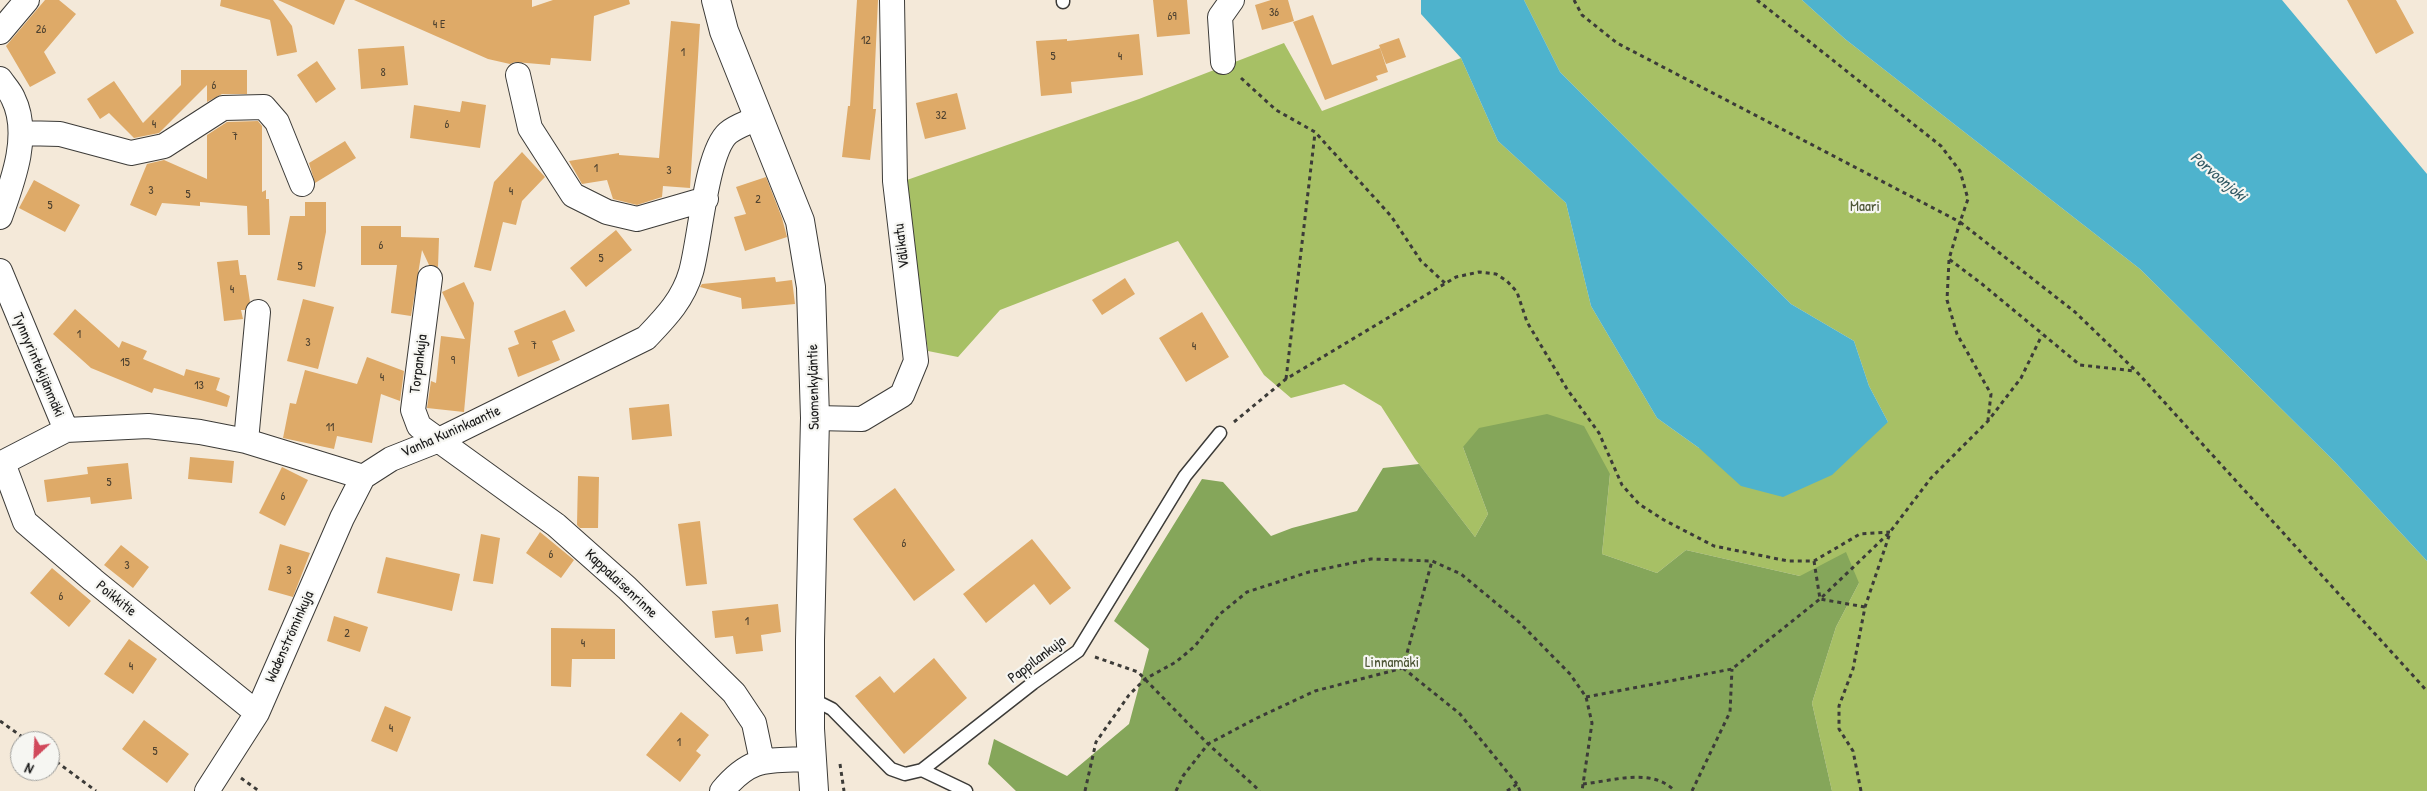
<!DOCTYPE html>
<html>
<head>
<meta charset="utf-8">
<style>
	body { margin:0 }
	#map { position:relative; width:2427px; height:791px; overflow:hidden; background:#f4e9d9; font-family:"Patrick Hand",sans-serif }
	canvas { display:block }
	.north { position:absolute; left:10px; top:731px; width:50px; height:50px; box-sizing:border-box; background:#f6f6f2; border:1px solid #9f9f9c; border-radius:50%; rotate:205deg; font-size:14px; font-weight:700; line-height:20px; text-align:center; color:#1c1c1c }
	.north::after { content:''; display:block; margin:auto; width:18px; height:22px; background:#d1495b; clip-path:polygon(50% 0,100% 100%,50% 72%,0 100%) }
</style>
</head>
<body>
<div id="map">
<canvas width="2427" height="791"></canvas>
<div class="north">N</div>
</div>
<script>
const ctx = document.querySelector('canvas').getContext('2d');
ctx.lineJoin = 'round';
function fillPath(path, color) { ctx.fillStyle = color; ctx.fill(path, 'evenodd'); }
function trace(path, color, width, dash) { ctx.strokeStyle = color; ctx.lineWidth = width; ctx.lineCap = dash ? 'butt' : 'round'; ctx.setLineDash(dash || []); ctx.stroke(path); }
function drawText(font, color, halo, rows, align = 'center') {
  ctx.font = font + ' "Patrick Hand",sans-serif'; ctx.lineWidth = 4.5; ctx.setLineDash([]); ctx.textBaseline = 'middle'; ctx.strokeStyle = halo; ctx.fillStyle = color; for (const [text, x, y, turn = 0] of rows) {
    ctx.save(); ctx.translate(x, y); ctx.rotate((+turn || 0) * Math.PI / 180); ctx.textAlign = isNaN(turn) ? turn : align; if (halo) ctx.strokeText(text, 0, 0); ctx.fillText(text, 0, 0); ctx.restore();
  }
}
const green = new Path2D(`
	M1524,0H1802L1845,39L2140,269L2335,462L2427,561V791H1832L1812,703L1836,627L1859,583L1800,576L1686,550L1657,573L1602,554L1610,474L1463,447L1488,514L1475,537L1415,459L1381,406L1344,384L1291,398L1264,375L1178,241L1000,310L958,357L928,351L904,181L1139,99L1284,43L1322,111L1461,58L1498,141L1566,203L1591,306L1657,418L1699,448L1888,422L1869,386L1854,341L1791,304L1560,72Z`);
const forest = new Path2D(`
	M1547,414L1584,426L1610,474L1602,554L1657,573L1686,550L1800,576L1846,552L1859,583L1836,627L1812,703L1832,791H1016L988,764L994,739L1067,776L1129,724L1149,649L1114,621L1202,479L1223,482L1271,536L1292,528L1357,511L1383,468L1419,464L1475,537L1488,514L1463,447L1479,428Z`);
const water = new Path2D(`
	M1421,0H1524L1560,72L1791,304L1854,341L1869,386L1888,422L1832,475L1783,497L1741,486L1699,448L1657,418L1591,306L1566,203L1498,141L1461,58L1421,14Z
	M1802,0H2282L2427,174V561L2335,462L2140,269L1845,39Z`);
const building = new Path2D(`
	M45,0H59L76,14L44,52L56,73L30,87L6,46Z
	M221,0H273L292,26L297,52L277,56L270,20L220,6Z
	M278,0H345L334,25Z
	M354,0H532V7L553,0H629L630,4L594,16L591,61L551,58L550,65L515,62L510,64L488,59Z
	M857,0H878L873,109H876L870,160L842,157L848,106H850Z
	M1153,0H1187L1190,34L1157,37Z
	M1271,0H1288L1294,21L1262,30L1255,5Z
	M2347,0H2396L2414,33L2376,54Z
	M1313,15L1332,65L1380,48L1388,72L1376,76L1378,80L1325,100L1293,22Z
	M671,21L700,24L690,188L663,186L662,197L637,205L613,199L607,180L582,184L569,161L619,153V155L659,158Z
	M1139,34L1143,75L1071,82L1072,93L1041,96L1036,41L1067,39V41Z
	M1399,38L1406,57L1386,64L1379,45Z
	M404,46L408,85L361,89L358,49Z
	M317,61L336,89L316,103L297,75Z
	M181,70H247V94H222L207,102V85L159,133L134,138L109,113L100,119L87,99L114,81L143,123L181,85Z
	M957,93L966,129L925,139L916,103Z
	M462,101L486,105L480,148L410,138L414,105L460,112Z
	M258,121L262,126V192L266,190V199H269L270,235H248L247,206L200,202V206L162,203L156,216L130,205L147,164L164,160L207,179V135L227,122Z
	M345,141L356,158L315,183L309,163Z
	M522,152L545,177L522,201L516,225L503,222L491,271L474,267L494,182Z
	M766,177L782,218L787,237L745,251L734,217L746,214L736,187Z
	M34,180L80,205L65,232L19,208Z
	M305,202H326V232L315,287L277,280L290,216H305Z
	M361,226H401V237L439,238L438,267L429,265L422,250L411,316L391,313L397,265H361Z
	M616,230L632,250L586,287L570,268Z
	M238,260L240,275H246L250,302L245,310H241L243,319L224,321L217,262Z
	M775,277L776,282L792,280L795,304L742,309L741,298L700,287L702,284Z
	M1125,278L1135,294L1102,315L1092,300Z
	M464,282L474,303L464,412L427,408L431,381L436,383L441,336L465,339L442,292Z
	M303,299L334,307L318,369L287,361Z
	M75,309L119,348L122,341L147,351L143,359L184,376L186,369L220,378L216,390L230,396L227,407L154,388L152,393L91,368L53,334Z
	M565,310L575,331L552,341L560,360L518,377L508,348L519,344L514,331Z
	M1202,312L1229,357L1186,382L1159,338Z
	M367,357L404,371L400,401L381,394L372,443L337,436L334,449L283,438L290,403L296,404L305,370L357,384Z
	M669,404L672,436L632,440L629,408Z
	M190,457L234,461L232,483L188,479Z
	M128,463L132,499L91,504L90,497L47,502L44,480L88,474L87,467Z
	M282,467L308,480L285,526L259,513Z
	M578,476L599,477L598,528H580L577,525Z
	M895,488L955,570L914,601L853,519Z
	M700,521L707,584L686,586L678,524Z
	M540,532L574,560L561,578L526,553Z
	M481,534L500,538L493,584L473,581Z
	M1032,539L1071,588L1050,605L1034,584L986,623L963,594Z
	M280,544L310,553L293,597L268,590Z
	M121,545L149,567L133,588L104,565Z
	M386,557L460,574L452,611L377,593Z
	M52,568L91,601L69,627L30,593Z
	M778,604L781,632L761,635L763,651L736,654L733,636L715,638L712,611Z
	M334,616L368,627L360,652L327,641Z
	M551,628L615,629V659H572L571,687L551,686Z
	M129,639L157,659L133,694L104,674Z
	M934,658L967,698L904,754L855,696L880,676L894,693Z
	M385,706L411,717L397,752L371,741Z
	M681,712L709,735L696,751L701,755L680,782L646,755Z
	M144,720L189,754L167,783L122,749Z`);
const path = new Path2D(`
	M1574,0L1582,15L1617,43L1960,222L1949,259L1982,284L2080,365L2135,371
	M1757,0L1941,146L1960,171L1968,199L1960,222L2075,312L2136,371L2427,691
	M1241,78L1276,110L1315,132L1391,216L1421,261L1446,284
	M1949,260L1947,300L1957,334L1991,394L1988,420
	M1286,379L1315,133
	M1234,422L1286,379L1456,277L1479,272L1496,274L1507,281L1517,292L1527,322L1567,389L1599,433L1622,485L1639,504L1664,520L1714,546L1788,561H1814L1860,534L1890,532
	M1814,561L1820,599L1865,607
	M1095,657L1138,672L1208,744L1260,791
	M1403,668L1460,714L1517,784
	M1403,668L1432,561
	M1586,697L1732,669L1820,599L1890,532L1931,478L1988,421L2021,378L2042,335
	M0,721L28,741
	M50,757L96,791
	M840,764L844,791
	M241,778L259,791
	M1583,784C1613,781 1651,767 1675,791
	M1085,791L1096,742L1129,695L1145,679L1176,662L1195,646L1220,614L1247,592L1309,572L1371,559L1432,561L1461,574L1519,622L1570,674L1586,697L1592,723L1582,791
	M1176,791L1183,776L1208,744L1257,718L1315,691L1403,668
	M1507,791L1517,784L1520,791
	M1692,791L1730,712L1732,669
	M1861,791L1853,751L1839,729V706L1853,669L1865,607L1890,533`);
const service = new Path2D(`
	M1063,0V2
	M810,698L832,709L891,769L905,774L922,770L1033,683L1078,651L1185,476L1220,433
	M922,770L966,791`);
const minor = new Path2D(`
	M0,32L27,0
	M1223,62L1220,17L1232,0
	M518,75L530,128L573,195L607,212L637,219L706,199
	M0,79C4,85 10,91 13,98C31,134 13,181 0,217
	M21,133L60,134L131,153L164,146L223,108L264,107L277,122L302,184
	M0,271L66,430
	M430,278L413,410L419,426L556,525L627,588L734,693L754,723L762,761
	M815,418L862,419L902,395L916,361L895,181L892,0
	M246,441L258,312
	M3,463L25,522L93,580L257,713
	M0,464L66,430L148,426L200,432L246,441L363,477L391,459L439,440L646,338C665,318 683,300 691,272C700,241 706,152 728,133C736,126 750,122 759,117
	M207,791L257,713L342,518L363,477
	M722,791C752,755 768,761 811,759`);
const tertiary = new Path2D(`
	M716,0L724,31L800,221L811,287L815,418L810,640V729L814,791`);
const numberNames = [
	["36",1274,13],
	["69",1172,17],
	["4 E",439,25],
	["26",41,30],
	["12",866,41],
	["1",683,53],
	["5",1053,57],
	["4",1120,57],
	["8",383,73],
	["6",214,86],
	["32",941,116],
	["4",154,125],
	["6",447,125],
	["7",235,137],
	["1",596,169],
	["3",669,171],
	["3",151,191],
	["4",511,192],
	["5",188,195],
	["2",758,200],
	["5",50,206],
	["6",381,246],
	["5",601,259],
	["5",300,267],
	["4",232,290],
	["1",79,335],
	["3",308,343],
	["7",534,346],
	["4",1194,347],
	["9",453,361],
	["15",125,363],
	["4",382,378],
	["13",199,386],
	["11",330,428],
	["5",109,483],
	["6",283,497],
	["6",904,544],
	["6",551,555],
	["3",127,566],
	["3",289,571],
	["6",61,597],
	["1",747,622],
	["2",347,634],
	["4",583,644],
	["4",131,667],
	["4",391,729],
	["1",679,743],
	["5",155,752]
];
const parkNames = [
	["Maari",1865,207],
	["Linnamäki",1392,663]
];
const streetNames = [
	["Välikatu",902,246,-97],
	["Torpankuja",419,364,-83],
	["Tynnyrintekijänmäki",38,365,67],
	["Suomenkyläntie",814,387,-91],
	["Vanha Kuninkaantie",451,432,-24],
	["Kappalaisenrinne",621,584,43],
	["Poikkitie",116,599,39],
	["Wadenströminkuja",290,637,-66],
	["Pappilankuja",1037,660,-37]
];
const waterNames = [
	["Porvoonjoki",2218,177,40]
];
fillPath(green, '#a7c065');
fillPath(forest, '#85a65a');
fillPath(water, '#4eb3cd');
fillPath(building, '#deaa68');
trace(service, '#3c3b38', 15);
trace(minor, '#3c3b38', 26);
trace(tertiary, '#3c3b38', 30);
trace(path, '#3c3b38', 3, [4, 4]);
trace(service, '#fff', 12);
trace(minor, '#fff', 24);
trace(tertiary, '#fff', 28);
drawText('12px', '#4c402f', null, numberNames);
drawText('15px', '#4d5536', '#f6f6f2', parkNames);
drawText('15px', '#1c1c1c', '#f6f6f2', streetNames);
drawText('italic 16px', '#305863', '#f6f6f2', waterNames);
</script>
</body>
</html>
